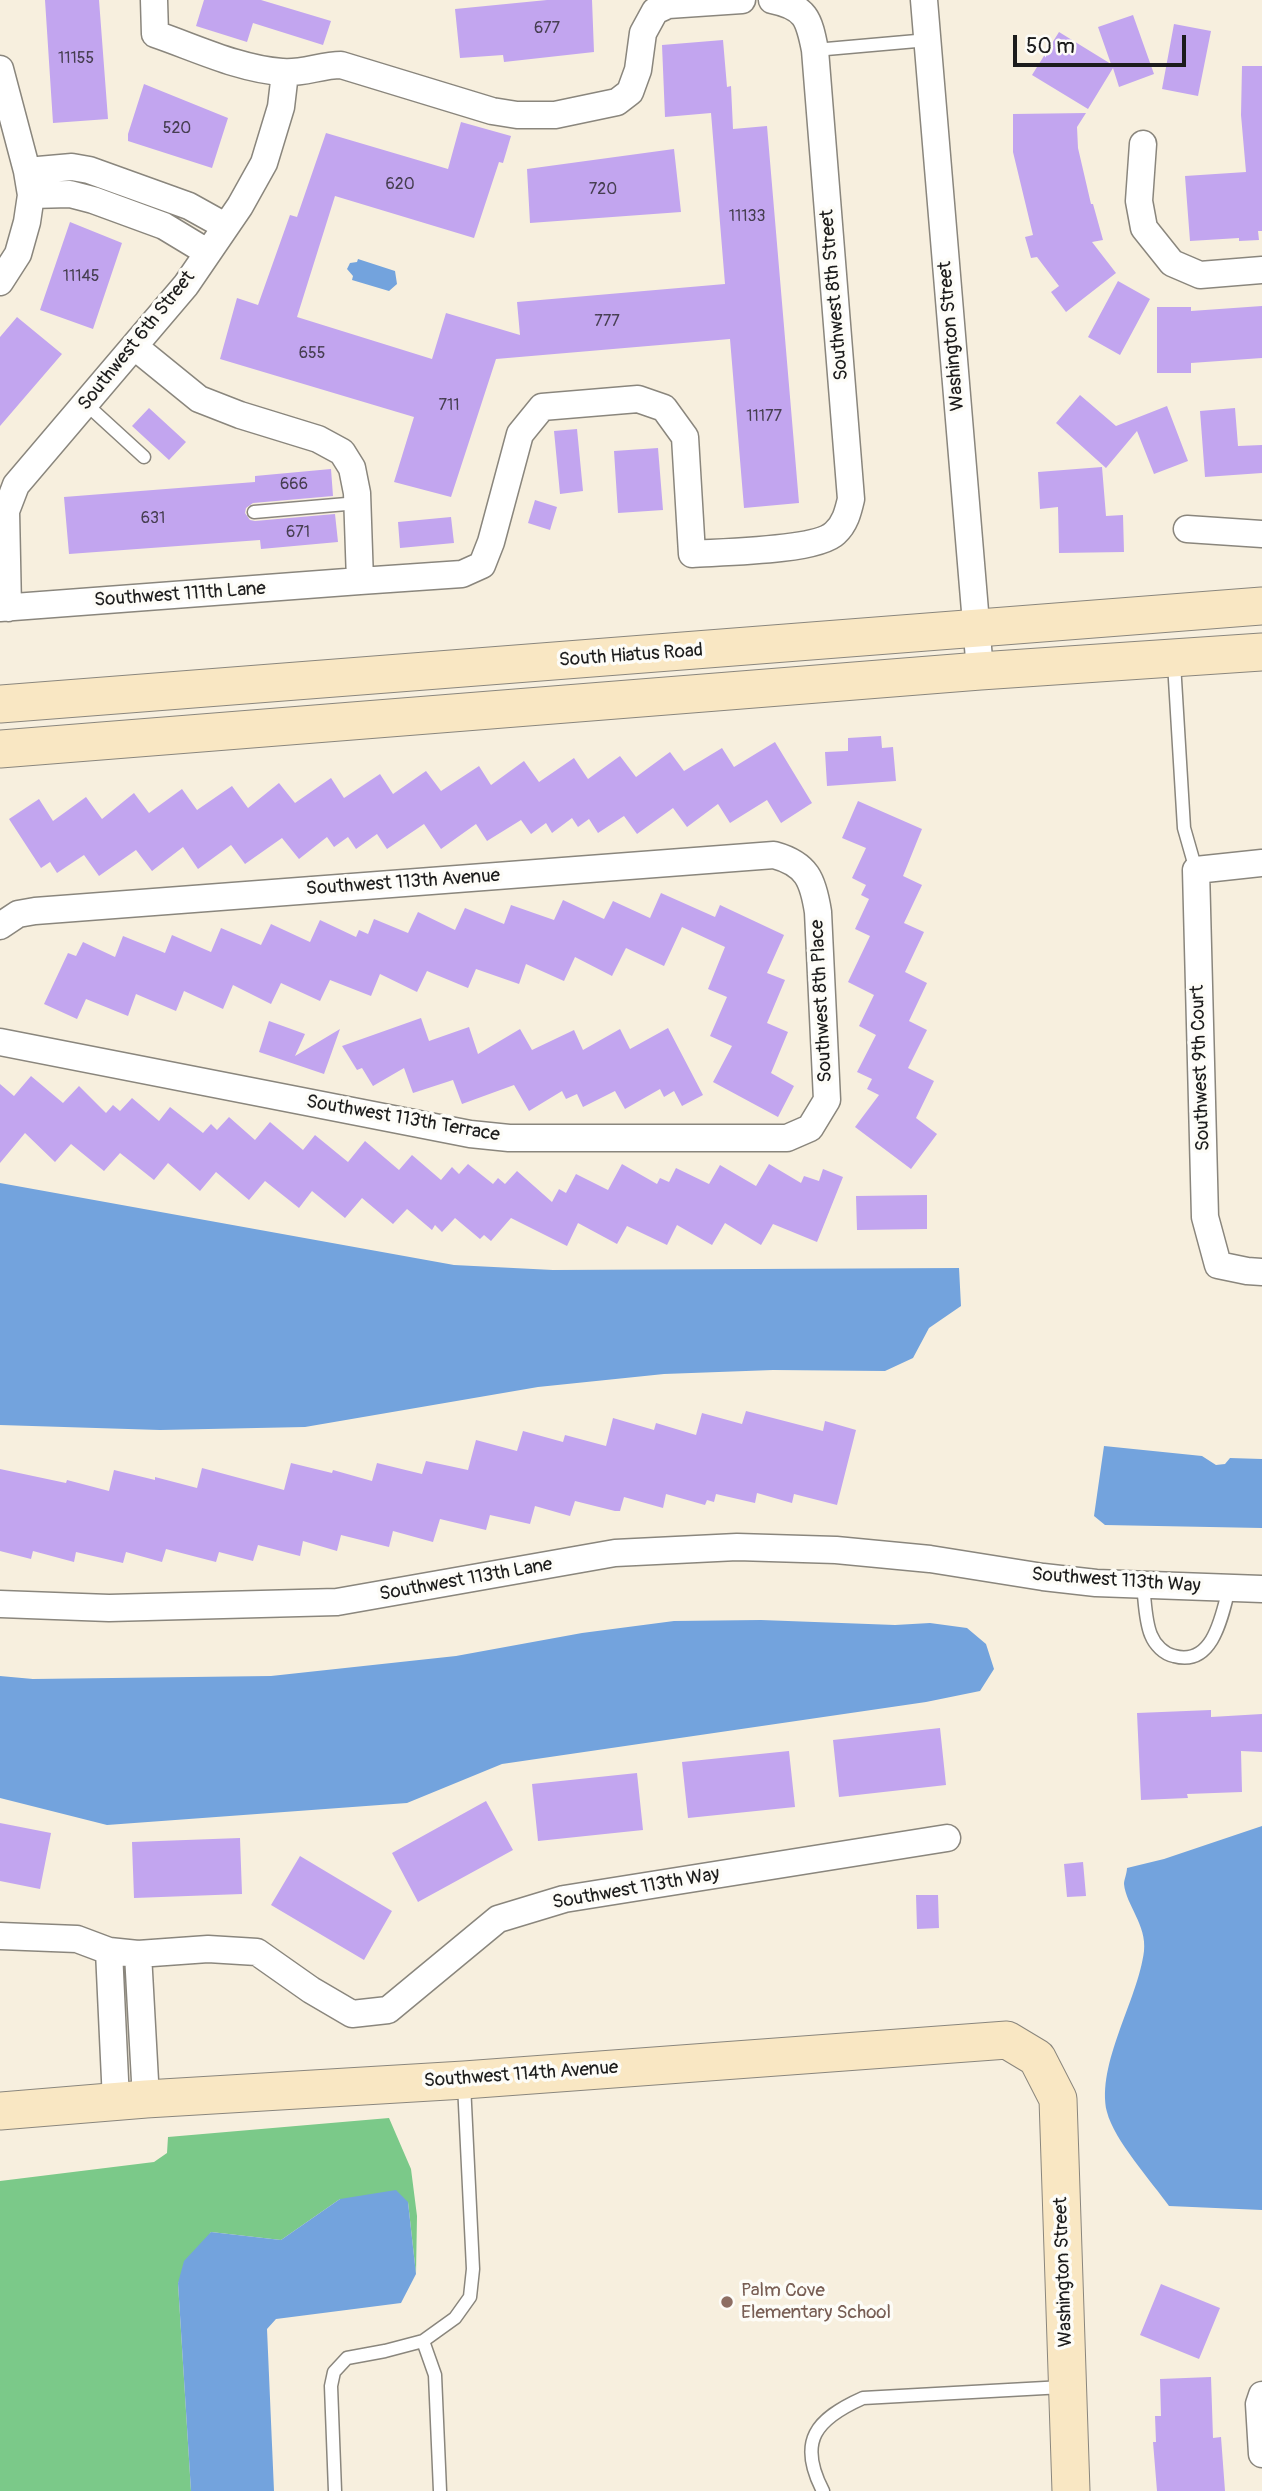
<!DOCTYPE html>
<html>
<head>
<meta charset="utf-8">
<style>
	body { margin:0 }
	#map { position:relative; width:1262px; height:2491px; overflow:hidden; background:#f7efde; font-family:Pangolin,sans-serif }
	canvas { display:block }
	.scale { position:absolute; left:1013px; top:35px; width:173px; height:32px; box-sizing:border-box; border:4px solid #1c1c1c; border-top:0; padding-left:9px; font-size:21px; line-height:24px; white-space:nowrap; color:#1c1c1c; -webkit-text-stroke:5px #fdfcf7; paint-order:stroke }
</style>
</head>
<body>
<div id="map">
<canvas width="1262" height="2491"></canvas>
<div class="scale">50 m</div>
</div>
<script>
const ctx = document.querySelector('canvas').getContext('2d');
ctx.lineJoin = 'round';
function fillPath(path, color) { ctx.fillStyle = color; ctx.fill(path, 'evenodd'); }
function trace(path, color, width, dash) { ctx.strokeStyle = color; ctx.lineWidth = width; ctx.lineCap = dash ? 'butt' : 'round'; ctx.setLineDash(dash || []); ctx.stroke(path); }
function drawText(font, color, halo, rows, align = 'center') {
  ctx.font = font + ' Pangolin,sans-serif'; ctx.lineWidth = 7; ctx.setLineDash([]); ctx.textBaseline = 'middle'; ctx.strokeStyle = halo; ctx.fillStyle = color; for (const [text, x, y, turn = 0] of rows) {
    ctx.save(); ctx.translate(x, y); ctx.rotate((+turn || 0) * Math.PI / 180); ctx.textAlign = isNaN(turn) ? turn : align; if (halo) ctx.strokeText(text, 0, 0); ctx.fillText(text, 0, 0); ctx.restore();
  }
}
const green = new Path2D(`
	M389,2118L411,2169L417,2216L416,2274L408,2202L340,2199L281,2240L211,2232L178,2283L191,2491H0V2181L154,2162L167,2153L168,2137Z`);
const water = new Path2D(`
	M358,259L395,271L397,284L389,291L352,280L353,276L347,269L350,263L357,262Z
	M0,1183L454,1265L553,1270L959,1268L961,1306L929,1328L913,1358L885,1371L773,1370L664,1374L538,1387L305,1427L160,1430L0,1425Z
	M1104,1446L1202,1456L1216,1465L1225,1464L1230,1458L1262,1459V1528L1105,1525L1094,1516Z
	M761,1620L895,1625L930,1623L967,1628L986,1644L994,1669L980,1691L926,1702L502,1764L407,1803L107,1825L0,1798V1676L33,1679L271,1676L456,1656L582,1633L674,1621Z
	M1262,1826V2210L1169,2206C1152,2182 1114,2140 1107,2112C1096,2064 1138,2000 1144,1951C1147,1925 1126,1905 1124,1884C1124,1880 1127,1873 1127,1868L1164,1859Z
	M396,2190L408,2202L416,2274L401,2303L276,2319L267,2329L274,2491H191L178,2283L184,2261L211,2232L281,2240L340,2199Z`);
const building = new Path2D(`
	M45,0H99L108,119L53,123Z
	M204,0H261L331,21L323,45L253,23L247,42L196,26Z
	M547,0H592L594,52L504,62L503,55L460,58L455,9Z
	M1133,15L1154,74L1119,87L1113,68L1088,109L1032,75L1059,32L1111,64L1098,27Z
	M1174,24L1211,31L1198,96L1162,89Z
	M723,40L727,87L731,86L733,129L767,126L799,503L744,508L730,339L496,359L451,497L394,482L414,417L220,359L237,298L258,305L290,215L297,217L326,133L448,169L461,122L511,136L503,163L499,162L474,238L335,196L297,317L432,359L446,313L520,335L517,302L725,284L711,113L665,117L662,45Z
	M1242,66H1262V231H1258L1259,240L1239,241V238L1190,241L1185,176L1246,172L1241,115Z
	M144,84L228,118L212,168L128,141V134Z
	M1086,113L1077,127L1078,148L1091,204H1093L1103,240L1092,242L1116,273L1066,312L1051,292L1059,286L1037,257L1031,258L1025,237L1033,235L1013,152V114Z
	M674,149L681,212L530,223L527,169Z
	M70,222L122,243L93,329L40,310Z
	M1118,281L1150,299L1120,355L1088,337Z
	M1262,306V358L1191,363V373H1157V307H1191V311Z
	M17,317L62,354L0,426V337Z
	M1080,395L1116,426L1167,406L1188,461L1154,474L1137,431L1106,468L1056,423Z
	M149,408L186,442L169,460L132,426Z
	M1235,408L1238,446L1262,445V473L1205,477L1200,411Z
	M577,429L583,491L560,494L554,431Z
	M658,448L663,510L618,513L614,451Z
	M1102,467L1106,516L1123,515L1124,552L1059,553L1058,507L1040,509L1038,472Z
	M331,469L333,496L253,503L246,508L245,513L250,520L255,521L335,514L338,542L261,549L260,540L69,554L64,497L255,482V476Z
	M535,500L557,507L550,530L528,523Z
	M451,517L454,543L400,548L398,522Z
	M881,736L882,748L893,747L896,781L827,786L825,752L848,751V738Z
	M775,742L812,803L781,823L767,800L730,823L718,804L687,827L673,808L637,834L624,816L598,833L589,819L578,827L572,818L552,833L546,823L531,834L521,820L487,841L476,824L441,849L424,824L387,849L377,834L356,849L348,837L334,847L327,837L299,859L282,838L245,864L231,845L198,869L183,847L152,871L136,850L99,876L84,855L57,873L50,862L41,868L9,819L39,799L53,821L86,797L102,819L134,793L149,813L182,789L197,810L232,786L248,808L279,783L295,803L331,778L344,798L380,774L393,794L426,771L441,791L479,766L491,785L524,761L539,782L574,758L588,779L620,756L636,777L670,752L684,771L722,748L734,767Z
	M858,801L922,829L903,876L922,885L904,923L924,932L905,972L927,983L909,1021L927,1030L908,1068L934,1081L916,1118L937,1134L911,1169L855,1127L879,1095L867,1089L872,1079L857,1072L876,1035L859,1026L874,995L848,982L870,936L855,929L869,899L861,895L866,885L852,878L866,848L842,838Z
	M661,893L715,917L720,905L784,935L767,973L785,980L767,1023L788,1032L771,1073L794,1086L778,1117L713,1082L732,1046L710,1036L727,997L708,989L725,947L682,927L664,966L626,948L612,976L575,957L564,981L526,964L519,984L476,969L468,988L427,971L417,992L380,974L371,996L330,980L320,1001L281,983L271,1004L233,985L223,1009L184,991L176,1011L136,994L128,1016L86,999L77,1019L44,1004L68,953L76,956L83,942L115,957L123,936L165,953L172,935L211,952L221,928L261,945L271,924L310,942L320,920L356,937L359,930L368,934L374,919L408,933L418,912L455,930L465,908L504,924L511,905L554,920L563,900L604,919L613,901L650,918Z
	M421,1018L429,1041L469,1027L478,1054L520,1029L532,1050L574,1030L583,1050L620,1029L630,1049L668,1028L703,1095L682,1106L674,1091L664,1097L660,1089L625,1109L615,1091L583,1107L577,1094L566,1099L562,1091L529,1111L514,1085L462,1104L453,1080L413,1093L404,1068L373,1086L362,1068L357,1070L342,1046Z
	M269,1021L305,1034L295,1056L340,1029L324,1074L259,1052Z
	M31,1076L63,1103L79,1086L106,1113L113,1105L120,1111L132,1098L159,1121L170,1107L203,1133L211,1124L217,1130L229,1117L255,1140L270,1122L303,1150L315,1135L348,1162L365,1141L399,1170L412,1155L441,1180L452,1167L459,1174L468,1164L493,1184L498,1178L505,1184L517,1171L552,1202L559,1189L566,1193L576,1174L608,1190L622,1164L657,1184L660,1178L669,1182L676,1168L709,1184L720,1165L756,1186L769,1164L801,1183L804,1176L819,1181L823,1169L843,1177L817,1242L773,1224L761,1245L725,1223L712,1245L677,1225L667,1245L627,1226L617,1244L578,1223L567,1246L511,1218L491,1241L484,1235L480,1239L455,1218L442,1232L435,1225L432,1230L407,1209L393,1224L362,1198L345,1218L312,1191L299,1208L265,1181L249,1200L216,1172L200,1191L168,1163L154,1180L120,1153L104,1171L71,1144L55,1162L25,1133L0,1163V1084L14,1096Z
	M927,1195V1229L857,1230L856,1196Z
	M746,1411L823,1431L825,1421L856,1430L837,1505L794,1494L792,1503L757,1493L755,1503L716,1494L714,1502L707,1500L705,1505L666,1494L663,1508L624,1497L620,1511H615L575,1501L570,1516L535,1506L530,1524L490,1515L486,1530L440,1519L433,1542L393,1531L389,1547L341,1535L337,1551L303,1541L300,1556L258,1545L253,1561L219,1552L216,1562L166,1549L162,1562L126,1552L123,1563L76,1552L74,1562L33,1551L31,1559L0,1551V1469L66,1483L67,1480L109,1491L114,1470L155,1480V1477L197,1488L202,1468L284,1490L291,1463L332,1473L333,1470L372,1481L377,1463L422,1474L426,1461L468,1470L476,1440L517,1451L523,1431L563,1442L565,1435L606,1446L613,1418L654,1430L656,1423L696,1435L702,1413L742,1424Z
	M1211,1710V1717L1262,1714V1752L1241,1751L1242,1792L1187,1794L1188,1798L1141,1800L1137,1713Z
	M940,1728L946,1785L839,1797L833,1740Z
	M789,1751L795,1807L688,1818L682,1762Z
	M637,1773L643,1830L538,1841L532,1784Z
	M486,1801L513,1850L418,1902L392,1853Z
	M0,1823L51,1833L40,1889L0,1881Z
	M240,1838L242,1894L134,1898L132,1842Z
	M300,1856L392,1911L364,1960L271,1905Z
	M1083,1862L1086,1896L1067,1897L1064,1864Z
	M916,1895H938L939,1928L917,1929Z
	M1161,2284L1220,2308L1199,2359L1140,2335Z
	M1211,2377L1213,2438L1221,2437L1225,2491H1157L1153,2442H1156L1155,2416H1161L1160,2379Z`);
const lane = new Path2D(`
	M815,50L928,40
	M86,404L144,457
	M254,512L358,503
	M1174,663L1184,828L1196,870
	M1143,1586C1145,1600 1145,1621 1151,1635C1155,1645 1164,1654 1174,1656C1213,1667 1222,1616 1229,1588
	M423,2341L435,2375L440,2491
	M335,2491L331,2386L334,2372L347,2358L385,2351L423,2341L455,2318L470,2297L473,2269L464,2084
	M823,2491C797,2441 816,2419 863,2398L1063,2387`);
const street = new Path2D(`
	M154,0L155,34C196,48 239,69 282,72C302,74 321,65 341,65L492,111L517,115H555L617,102L630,92L638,70L643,33L655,11L668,5L742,0
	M924,0L980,671
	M0,69L27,171L31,195L27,222L18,254L0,282
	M1143,144L1139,201L1144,228L1172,263L1200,275L1262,270
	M27,171L72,167L89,170L189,206L225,226
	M31,195L70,194L93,200L164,226L207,252
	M135,347L199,399L240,415L318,439L342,452L352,468L357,493L360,581L462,574L482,565L491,542L520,434L542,407L638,399L664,408L685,437L692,554C721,552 817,551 835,533C845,524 848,512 851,499L815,50C809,19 806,7 772,0
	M1187,529L1262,534
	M0,608L360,581
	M8,608L6,511L16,485L186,285L240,206L264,163L281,107L285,73
	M1262,863L1196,870L1205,1217L1218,1265L1247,1271L1262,1272
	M0,926L18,914L35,911L774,855C807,864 813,880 818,912L827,1100L810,1128L787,1138H509L470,1134L0,1042
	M0,1604L109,1608L337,1602L615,1553L737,1547L836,1550L930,1559L1043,1577L1096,1583L1262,1589
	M0,1936L77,1939L109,1951L138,1954L208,1949L257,1952L311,1990L352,2014L388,2010L498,1919L564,1899L947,1838
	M109,1951L116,2101
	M138,1954L146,2099
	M1262,2395L1259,2404L1262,2454`);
const secondary = new Path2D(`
	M0,704L1262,606
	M0,749L980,671L1262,652
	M0,2111L146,2099L464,2080L1007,2040L1037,2058L1058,2099L1071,2491`);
const markers = [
	[727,2302,7,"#8d6e63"]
];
const numberNames = [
	["677",547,29],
	["11155",76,59],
	["520",177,129],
	["620",400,185],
	["720",603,190],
	["11133",747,217],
	["11145",81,277],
	["777",607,322],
	["655",312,354],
	["711",449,406],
	["11177",764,417],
	["666",294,485],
	["631",153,519],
	["671",298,533]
];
const streetNames = [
	["Southwest 8th Street",835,295,-95],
	["Washington Street",952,336,-95],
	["Southwest 6th Street",137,341,-51],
	["Southwest 111th Lane",180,595,-4],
	["South Hiatus Road",631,656,-4],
	["Southwest 113th Avenue",403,883,-4],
	["Southwest 8th Place",822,1001,-93],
	["Southwest 9th Court",1201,1068,-92],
	["Southwest 113th Terrace",403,1119,10],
	["Southwest 113th Lane",466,1580,-10],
	["Southwest 113th Way",1116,1581,4],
	["Southwest 113th Way",636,1889,-10],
	["Southwest 114th Avenue",521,2075,-4],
	["Washington Street",1064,2272,-92]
];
const educationNames = [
	["Palm Cove",741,2291],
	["Elementary School",741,2313]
];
fillPath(green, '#7bc989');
fillPath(water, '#73a3dd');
fillPath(building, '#c2a5ef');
trace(lane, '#8a867d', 15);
trace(street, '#8a867d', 29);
trace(secondary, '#8a867d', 39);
trace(lane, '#fff', 12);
trace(street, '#fff', 26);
trace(secondary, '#f9e7c3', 37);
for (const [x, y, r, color] of markers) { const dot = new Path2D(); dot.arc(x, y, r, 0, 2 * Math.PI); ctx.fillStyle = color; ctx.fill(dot); trace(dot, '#fdfcf7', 2.5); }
drawText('16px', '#463e51', null, numberNames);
drawText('19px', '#1c1c1c', '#fdfcf7', streetNames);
drawText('19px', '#785e54', '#fdfcf7', educationNames, 'left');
</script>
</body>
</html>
